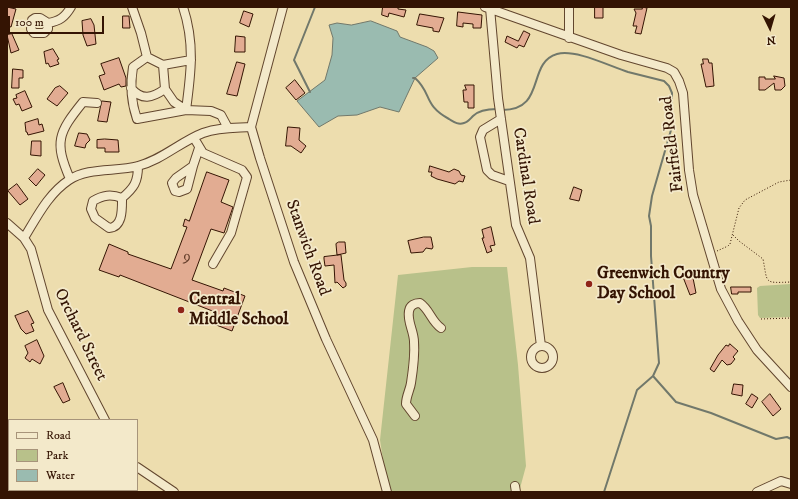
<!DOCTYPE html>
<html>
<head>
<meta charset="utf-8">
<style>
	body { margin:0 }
	#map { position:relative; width:798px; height:499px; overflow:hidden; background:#edddae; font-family:"IM FELL DW Pica",serif }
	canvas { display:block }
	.frame { position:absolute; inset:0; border:8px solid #341403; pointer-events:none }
	.legend { position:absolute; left:8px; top:419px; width:130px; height:72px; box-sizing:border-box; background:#f3e9ca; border:1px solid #a7947a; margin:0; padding:5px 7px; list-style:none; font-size:12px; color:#341403 }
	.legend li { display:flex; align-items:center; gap:8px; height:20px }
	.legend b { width:20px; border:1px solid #a7947a }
	.north { position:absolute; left:750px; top:8px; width:40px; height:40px; -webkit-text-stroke:3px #f3e9ca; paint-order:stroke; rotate:175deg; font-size:11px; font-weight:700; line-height:16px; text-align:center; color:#341403 }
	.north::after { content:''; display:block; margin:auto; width:14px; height:18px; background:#341403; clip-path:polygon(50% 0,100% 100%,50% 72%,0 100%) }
	.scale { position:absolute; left:8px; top:16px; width:96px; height:18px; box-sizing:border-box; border:2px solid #341403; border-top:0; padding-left:5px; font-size:12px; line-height:14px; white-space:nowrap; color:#341403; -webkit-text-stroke:3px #f3e9ca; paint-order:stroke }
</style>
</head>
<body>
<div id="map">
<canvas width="798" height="499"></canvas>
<div class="frame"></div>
<ul class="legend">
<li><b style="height:5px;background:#f3e9ca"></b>Road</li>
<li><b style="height:11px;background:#b8c18a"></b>Park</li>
<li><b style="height:11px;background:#9abbb0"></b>Water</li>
</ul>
<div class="north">N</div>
<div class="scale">100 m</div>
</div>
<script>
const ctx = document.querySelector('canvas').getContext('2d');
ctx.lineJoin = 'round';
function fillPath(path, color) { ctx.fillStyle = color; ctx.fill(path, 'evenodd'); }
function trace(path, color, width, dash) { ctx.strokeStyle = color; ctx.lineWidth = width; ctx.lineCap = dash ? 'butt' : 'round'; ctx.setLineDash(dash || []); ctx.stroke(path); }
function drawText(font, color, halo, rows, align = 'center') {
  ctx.font = font + ' "IM FELL DW Pica",serif'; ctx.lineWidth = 3.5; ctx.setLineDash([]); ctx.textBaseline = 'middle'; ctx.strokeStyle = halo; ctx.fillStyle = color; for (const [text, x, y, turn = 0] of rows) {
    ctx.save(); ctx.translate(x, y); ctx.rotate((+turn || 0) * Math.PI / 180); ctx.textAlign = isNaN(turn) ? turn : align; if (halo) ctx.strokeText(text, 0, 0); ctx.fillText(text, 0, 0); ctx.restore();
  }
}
const green = new Path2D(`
	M472,267H507L518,365L526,466L519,492H388L380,440L398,275Z
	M791,284V317L760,318L758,315L757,288L760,286Z`);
const water = new Path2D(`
	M371,21L397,31L400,37L427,47L434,51L438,58L415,78L399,112L380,107L357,115L338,116L319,127L297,101L325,80L332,55L333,38L329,25L337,23L351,25Z`);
const stream = new Path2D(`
	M413,78H415C432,93 423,105 449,119C454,122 458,125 464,123C468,122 470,119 473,116C479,110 489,109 497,109
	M310,92L294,60L315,7
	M501,110C547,111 526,63 557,54C576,49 609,66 628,72C640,75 652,78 664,81L669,86L672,93L671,130L652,196L649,216L651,226V256L659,363L653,376L637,390L604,492
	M653,376L676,402L711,413L776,439L787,437L791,439`);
const building = new Path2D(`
	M7,7L16,9L11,27L7,26Z
	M383,7H398V9L406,10L404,17L389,13L388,17L382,15Z
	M595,7H603V18H595Z
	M642,7L647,8L641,34L635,33L637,26H633L636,13L634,9H642Z
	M244,11L253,14L249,27L240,23Z
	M458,12L482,15L481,28H473V24L463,23V27L457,26Z
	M420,14L444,18L439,32L433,31V28L417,25Z
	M123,16H129L130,28H123Z
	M91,19L94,25L96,44L87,46L83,35L82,21Z
	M524,31L530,34L524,47L519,45L517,48L505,42L507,36L518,41Z
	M12,34L19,50L11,53L7,35Z
	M236,36L245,37V52H235Z
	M53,49L59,59L57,60L59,64L50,67L48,63L46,64L44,52Z
	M119,58L126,78V86L121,87L119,84L104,90L99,76L105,74L101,64Z
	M703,59H708L709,63H712L714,86L706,87L701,64H703Z
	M237,62L245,64L237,96L227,94Z
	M13,69L23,70V78H19V88H12Z
	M774,76L784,78L785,86L781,90H775L774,83L765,90H759V77H765V79H775Z
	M295,80L305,93L296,100L286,88Z
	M465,85H474V108H468V102H464L463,90H466Z
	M60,86L68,93L57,106L47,99L55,88Z
	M25,91L32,107L22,111L19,104L16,105L13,99L17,98L16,95Z
	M102,101L111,102L107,122L98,121Z
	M38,119L39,125L42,124L44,131L28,135L27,132H26L25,123Z
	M288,127L300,128L299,140L306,146L301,153L291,146H286Z
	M79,133L87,134L90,140L86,144L85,148L75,146Z
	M105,139L118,140L119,152H105V148H97V140Z
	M32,141H41V156L31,155Z
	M430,166L449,172L454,169L459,171L461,175L465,176L463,182L459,181L455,184L437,179L431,176L432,172H429Z
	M38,169L45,175L36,186L29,179Z
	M207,172L229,180L221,202L233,207L224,233L211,229L192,280L223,291L224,288L245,296L232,331L211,323L215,312L120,275L119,277L99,270L109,244L128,252V254L171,269L187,227L183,226L185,219L189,221Z
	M17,184L28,199L20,205L8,191Z
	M574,187L582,190L579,201L570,199Z
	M491,227L495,245L490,246L492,251L487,253L482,238H484L482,230Z
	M424,237H431L433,247L432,249L426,248L423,252L411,253L408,241Z
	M339,242H345L346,253L337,255L336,244Z
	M341,255L344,280L346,283V286L343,288L337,282L335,283L334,265L325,266L324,259V257Z
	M695,270L696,277L693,278L696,293L690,295L683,277L686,276L685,272Z
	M731,287H751V292H738V294H732Z
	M28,311L34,323L31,324L34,331L26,334L21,329L15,316Z
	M37,340L44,356L40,364L32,359L30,362L25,358L28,353L25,346Z
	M730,344L738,351L733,357L735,359L731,364L727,365L722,360L714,372L710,369L718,355L726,345L728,346Z
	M63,383L70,400L63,403L54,387Z
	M734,384L743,385L742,396L732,394Z
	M752,394L758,398L752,408L746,404Z
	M770,394L781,409L773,416L762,402Z`);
const path = new Path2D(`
	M733,235L739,241L763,259C768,284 763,283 791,282
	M717,251L728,246L730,244L739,208L745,200L779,182L791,180
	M761,319L791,318`);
const minor = new Path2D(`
	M132,7L141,33L147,57L163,65L165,89L174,102L186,110L211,111L221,115L228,128
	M283,7L251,127L260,158L294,262L326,339L373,440L387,492
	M485,7L621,55L667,68L674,72L679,81L683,93L689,170L693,195L721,289L738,321L757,350L791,387
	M490,8L498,98L516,225L530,258L541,346
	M48,23V29L44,33H34L31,29L32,20L35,18H40L48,23C60,21 65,17 71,7
	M569,38V7
	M147,57L133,67C130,85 131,102 137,119L186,110C191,73 195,43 183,7
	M163,65L191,60
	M131,88C142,101 152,98 165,89
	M501,119L483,130L480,137L487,170L492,175L509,181
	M194,138L203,153L242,170L247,177L231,233L213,264
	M193,166L187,189L179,192L175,191L172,183L176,178L193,166L199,148
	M70,179C54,142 58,133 83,102L97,103
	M122,198C111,194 103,195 93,201L91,209L95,218L109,228C123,227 122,209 122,198C134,188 138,182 138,166
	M7,223L24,238L31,249L48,310L105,420
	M24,238C37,217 48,194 69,180C88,167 116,172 138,166C162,160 180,142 203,133C219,127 235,128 251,127
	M531 357a11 11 0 1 1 22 0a11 11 0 1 1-22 0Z
	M415,416L406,404C406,396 410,390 411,383C413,370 415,355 414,342C414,331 407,322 409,311C410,305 415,303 420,303C430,310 431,321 441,328
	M137,467L174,492
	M515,486L516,492
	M757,492L781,481L791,484`);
const markers = [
	[589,284,4,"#8f2418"],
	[181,310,4,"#8f2418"]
];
const numberNames = [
	["9",187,258]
];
const streetNames = [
	["Fairfield Road",673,144,-97],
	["Cardinal Road",525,176,81],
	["Stanwich Road",307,248,70],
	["Orchard Street",80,335,64]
];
const poiNames = [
	["Greenwich Country",597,274],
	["Day School",597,294],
	["Central",189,300],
	["Middle School",189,320]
];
fillPath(green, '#b8c18a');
fillPath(water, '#9abbb0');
trace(water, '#71786b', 1);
trace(stream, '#71786b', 2);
fillPath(building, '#e2ac92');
trace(building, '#341403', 1);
trace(minor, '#62462e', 10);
trace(path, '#341403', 1, [1, 2]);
trace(minor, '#f3e9ca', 8);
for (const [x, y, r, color] of markers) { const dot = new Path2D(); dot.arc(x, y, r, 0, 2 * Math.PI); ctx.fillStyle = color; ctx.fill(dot); trace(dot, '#f3e9ca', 1.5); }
drawText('15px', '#603a27', null, numberNames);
drawText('17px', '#341403', '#f3e9ca', streetNames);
drawText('bold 17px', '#341403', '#f3e9ca', poiNames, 'left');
</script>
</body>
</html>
